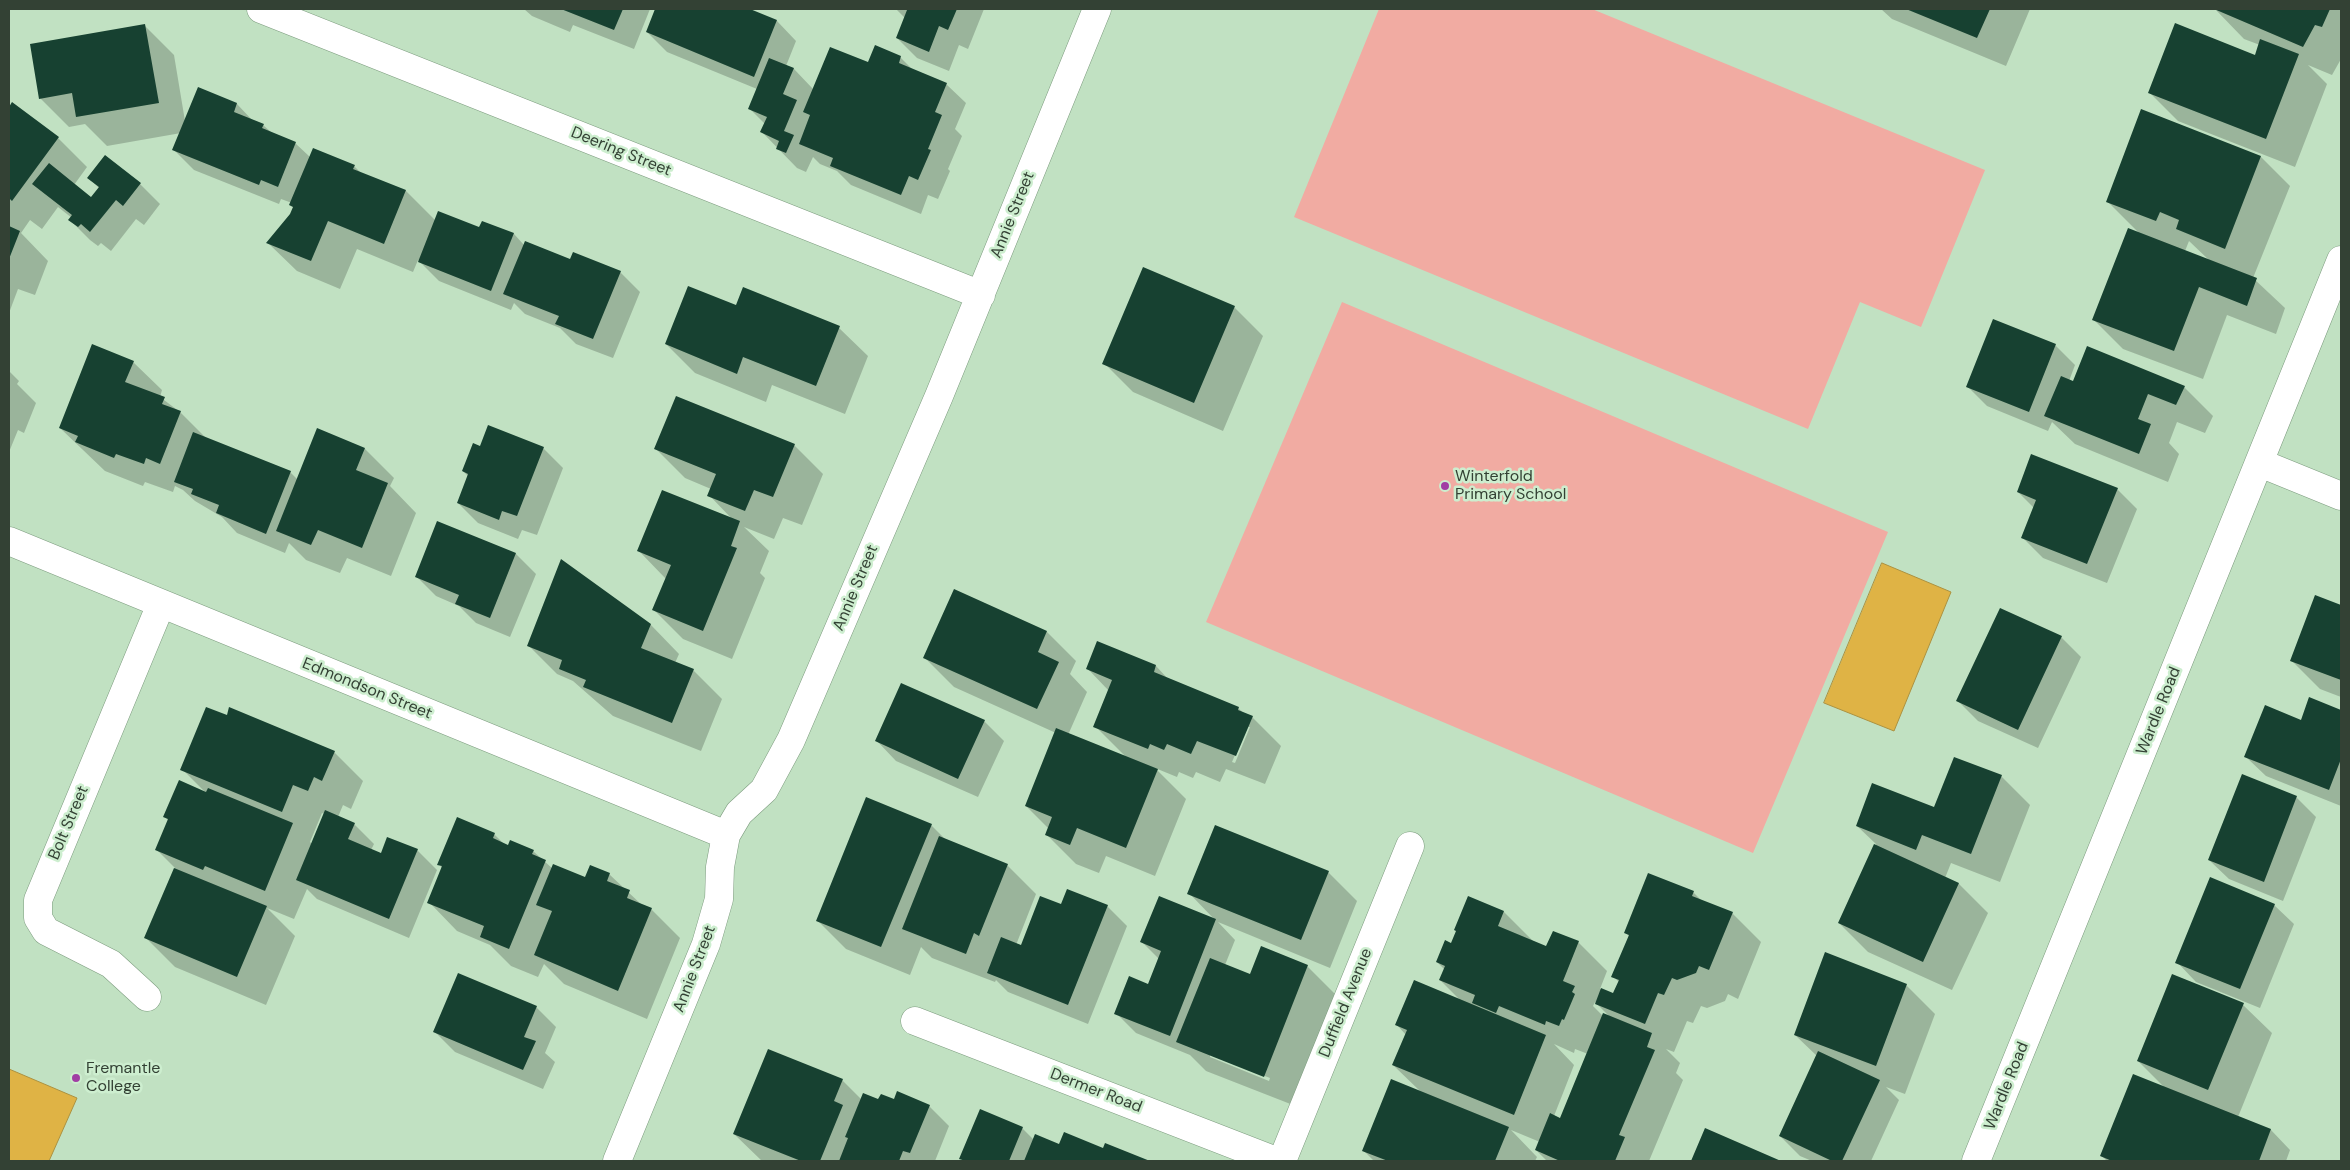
<!DOCTYPE html>
<html>
<head>
<meta charset="utf-8">
<style>
	body { margin:0 }
	#map { position:relative; width:2350px; height:1170px; overflow:hidden; background:#c1e1c2; font-family:"DM Sans",sans-serif }
	canvas { display:block }
	.frame { position:absolute; inset:0; border:10px solid #334134; pointer-events:none }
</style>
</head>
<body>
<div id="map">
<canvas width="2350" height="1170"></canvas>
<div class="frame"></div>
</div>
<script>
const ctx = document.querySelector('canvas').getContext('2d');
ctx.lineJoin = 'round';
function fillPath(path, color) { ctx.fillStyle = color; ctx.fill(path, 'evenodd'); }
function trace(path, color, width, dash) { ctx.strokeStyle = color; ctx.lineWidth = width; ctx.lineCap = dash ? 'butt' : 'round'; ctx.setLineDash(dash || []); ctx.stroke(path); }
function drawText(font, color, halo, rows, align = 'center') {
  ctx.font = font + ' "DM Sans",sans-serif'; ctx.lineWidth = 5; ctx.setLineDash([]); ctx.textBaseline = 'middle'; ctx.strokeStyle = halo; ctx.fillStyle = color; for (const [text, x, y, turn = 0] of rows) {
    ctx.save(); ctx.translate(x, y); ctx.rotate((+turn || 0) * Math.PI / 180); ctx.textAlign = isNaN(turn) ? turn : align; if (halo) ctx.strokeText(text, 0, 0); ctx.fillText(text, 0, 0); ctx.restore();
  }
}
const green = new Path2D(`
	M1379,9H1592L1985,170L1921,327L1860,302L1808,429L1294,217Z
	M1342,302L1888,532L1753,853L1206,622Z`);
const water = new Path2D(`
	M1882,563L1951,592L1894,731L1824,703Z
	M9,1069L77,1098L49,1161H9Z`);
const shadow = new Path2D(`
	M524,9H650L634,49L573,25L570,32L532,16Z
	M657,9H747L777,21L796,41L786,66L794,69L813,89L868,63L900,57L913,70L946,84L966,103L955,129L962,136L948,169L950,171L938,199L928,195L921,214L851,185L837,171L820,164L813,157L806,172L797,168L762,132L765,124L749,108L757,89L667,52L647,32Z
	M896,9H984L968,49L959,45L949,71L917,58L897,38L905,18Z
	M1881,9H2030L2006,66L1892,19Z
	M2215,9H2341V59L2332,75L2308,65L2327,84L2295,167L2178,121L2149,92L2255,56L2260,45L2244,39Z
	M145,26L174,55L185,121L199,89L237,104L253,121L263,125L272,133L295,143L310,157L354,166L361,173L406,191L436,221L480,229L483,222L514,234L524,245L570,261L620,272L640,292L613,358L576,344L560,328L525,314L514,303L511,310L439,281L418,260L413,272L357,249L340,289L297,271L268,243L291,214L294,208L292,203L281,199L279,204L194,170L174,150L181,133L107,146L85,124L69,127L40,98Z
	M12,104L58,138L87,167L74,185L91,198L99,188L89,178L140,184L160,204L144,225L136,219L111,251L101,243L98,246L90,240L70,220L72,218L58,207L42,229L30,220L21,233L48,261L35,295L18,289L9,313V109Z
	M2142,110L2261,157L2290,186L2253,278L2285,308L2276,334L2227,315L2203,379L2123,349L2094,320L2140,234L2107,201ZM2189,241L2210,261L2185,251Z
	M736,307L839,328L868,356L845,414L772,385L766,402L695,373L666,344Z
	M1234,307L1263,336L1223,431L1133,392L1104,363Z
	M2055,345L2075,365L2069,381L2073,383L2184,387L2213,416L2205,433L2177,422L2169,443L2179,454L2168,482L2075,444L2052,422L2048,431L1987,406L1967,386Z
	M133,362L162,390L160,397L180,412L206,438L290,472L298,480L318,430L365,449L394,478L390,486L416,513L391,576L347,558L340,573L306,560L289,543L285,553L237,533L222,517L195,501L183,490L175,486L173,492L145,482L143,486L105,471L60,428Z
	M9,371L19,381L17,384L36,403L24,433L18,430L9,452Z
	M794,445L823,474L802,525L783,518L774,539L744,527L769,551L760,573L765,578L732,659L683,639L654,610L666,579L639,551L733,520L709,495L711,489L685,478L656,449Z
	M480,447L543,448L563,468L537,535L522,530L518,539L478,523L458,503L469,477L463,471Z
	M2117,489L2137,509L2107,583L2043,558L2023,538L2034,508L2018,492Z
	M438,523L516,554L536,574L510,637L476,623L459,606L436,596L416,576Z
	M955,591L1047,632L1076,661L1070,674L1087,692L1068,735L1127,758L1095,726L1109,691L1087,668L1156,666L1168,679L1239,709L1244,713L1252,717L1281,746L1265,784L1226,769L1220,782L1196,772L1193,778L1179,772L1177,777L1155,768L1186,799L1155,876L1106,856L1099,873L1076,864L1047,835L1049,829L1026,806L1056,733L954,687L925,658ZM1247,727H1250L1235,763L1232,762Z
	M2315,597L2341,607V697L2320,689L2291,660Z
	M650,624L679,654L675,663L693,670L722,699L701,751L613,716L573,681L557,674L528,645Z
	M2061,637L2081,657L2038,748L1978,721L1958,701Z
	M2310,699L2341,711V806L2266,776L2246,757L2301,721Z
	M984,721L1004,741L978,797L896,761L877,741Z
	M334,752L363,781L351,809L343,805L338,817L354,824L374,844L371,850L382,855L417,850L437,870L409,938L317,899L307,889L294,919L267,908L295,936L266,1005L175,967L146,938L175,868L157,850L169,821L165,817L205,792L182,769ZM322,813L325,814L312,844L310,842Z
	M2001,776L2030,805L2000,882L1951,863L1945,878L1959,884L1988,913L1952,990L1868,952L1839,923L1876,844L1857,826L1935,809Z
	M2296,797L2316,817L2283,901L2229,879L2209,860Z
	M931,825L947,841L1007,865L1036,894L1016,945L1022,947L1107,906L1127,926L1088,1024L1008,992L996,980L995,982L932,958L921,947L910,975L846,949L817,920Z
	M494,834L505,845L533,851L553,869L585,878L609,874L644,907L651,909L680,938L647,1019L564,984L544,964L538,977L511,966L490,945L457,931L429,902L442,868L439,864Z
	M1328,872L1357,901L1330,968L1218,922L1235,940L1225,965L1251,976L1307,966L1336,995L1293,1105L1206,1071L1190,1055L1136,1033L1116,1013L1149,985L1159,959L1142,942L1215,920L1189,893ZM1210,1055L1270,1078L1269,1081L1210,1057Z
	M1693,892L1702,901L1732,913L1761,942L1738,999L1728,994L1725,1001L1707,1008L1701,1006L1693,1023L1687,1021L1674,1052L1666,1049L1680,1063L1676,1073L1683,1080L1649,1161H1547L1536,1150L1540,1142L1511,1130L1537,1157L1535,1161H1374L1364,1151L1421,1092L1393,1065L1406,1035L1397,1025L1462,1002L1440,980L1445,970L1437,962L1452,945L1468,897L1504,912L1533,941L1547,948L1578,942L1607,971L1600,989L1614,995L1619,982L1613,976L1629,936L1625,932ZM1595,1002L1610,1017L1603,1016L1593,1006ZM1554,1044L1574,1053L1575,1049L1588,1054L1561,1119L1554,1116L1574,1065Z
	M2274,905L2294,924L2260,1008L2196,982L2177,962Z
	M1906,985L1935,1014L1905,1094L1886,1087L1899,1100L1871,1161H1812L1800,1156L1780,1136L1817,1056L1795,1035Z
	M2243,1005L2272,1033L2238,1117L2271,1130L2290,1150L2286,1161H2107L2102,1156L2165,1088L2138,1061Z
	M536,1007L556,1027L545,1053L555,1062L543,1089L455,1052L435,1032Z
	M842,1080L862,1100H894L929,1106L949,1126L935,1161H762L734,1134Z
	M1022,1128L1034,1140L1060,1146L1103,1150L1106,1144L1147,1161H964L961,1158Z
	M1706,1130L1778,1161H1692Z`);
const building = new Path2D(`
	M561,9H623L614,30Z
	M655,9H750L777,20L754,77L646,32Z
	M903,9H957L948,30L939,26L929,52L896,38L907,10Z
	M1906,9H1990L1977,38Z
	M2214,9H2330L2322,27L2315,25L2303,47Z
	M2175,23L2255,55L2260,39L2299,54L2266,139L2148,93Z
	M145,24L159,103L76,117L72,93L39,99L30,44Z
	M875,45L901,56L899,63L947,83L935,112L942,115L928,149L931,150L918,180L909,176L901,195L830,166L833,158L799,144L810,115L803,112L830,47L868,62Z
	M769,58L794,68L783,94L797,100L784,131L794,135L786,153L776,149L779,141L760,132L767,117L748,109Z
	M198,87L237,103L234,112L264,124L262,128L296,142L278,187L261,180L259,185L172,150Z
	M12,102L59,137L12,201L9,198V107Z
	M2141,109L2261,156L2225,249L2176,229L2179,220L2160,212L2156,221L2106,202Z
	M313,148L355,165L353,169L406,190L384,244L328,221L311,261L266,243L290,214L293,207L289,205Z
	M105,155L141,183L123,206L116,200L90,232L81,224L78,227L68,220L72,215L32,184L49,163L91,197L99,187L87,178Z
	M438,211L479,227L482,221L514,233L491,291L418,262Z
	M9,226L20,231L9,259Z
	M2128,228L2257,278L2247,306L2199,287L2174,351L2092,320Z
	M525,241L570,259L573,252L621,271L593,339L555,324L559,316L503,294Z
	M1143,267L1235,306L1194,403L1102,364Z
	M688,286L736,305L743,287L840,326L816,386L743,357L737,374L665,344Z
	M1993,319L2056,344L2029,412L1966,387Z
	M92,344L134,361L125,382L165,397L162,404L181,411L160,464L146,458L144,464L116,454L114,458L75,442L78,436L59,428Z
	M2087,346L2185,386L2176,405L2148,394L2138,419L2151,424L2139,454L2044,416L2061,376L2073,381Z
	M676,396L795,444L773,497L754,490L745,511L707,496L716,474L654,449Z
	M488,425L544,447L517,516L502,511L499,520L457,503L468,474L462,471L473,443L480,446Z
	M317,428L365,448L356,470L388,483L362,548L318,530L311,545L276,531Z
	M193,432L291,471L266,534L216,513L219,505L191,494L193,489L174,482Z
	M2031,454L2118,488L2087,564L2021,538L2036,500L2017,492Z
	M662,490L740,521L731,546L737,548L703,631L652,610L671,565L637,551Z
	M437,521L516,553L490,618L455,604L459,595L415,577Z
	M561,559L651,624L641,648L694,669L672,723L583,687L586,680L559,669L562,660L527,646Z
	M954,589L1047,631L1038,652L1059,662L1037,709L923,658Z
	M2315,595L2341,605V680L2290,661Z
	M2000,608L2062,636L2018,730L1956,701Z
	M1097,641L1156,665L1154,672L1239,707L1238,710L1253,716L1236,756L1197,741L1191,754L1167,744L1164,750L1150,744L1148,749L1093,727L1112,680L1086,669Z
	M901,683L985,720L958,779L875,741Z
	M2309,697L2341,710V759L2329,790L2244,757L2265,705L2301,720Z
	M206,707L227,715L229,707L335,751L322,781L314,777L308,791L293,785L282,812L180,770Z
	M1056,728L1158,769L1126,848L1077,828L1070,845L1045,835L1052,817L1025,806Z
	M1954,757L2002,775L1971,854L1922,835L1916,850L1856,826L1872,783L1934,807Z
	M2242,774L2297,796L2264,882L2208,860Z
	M179,780L206,792L208,788L293,823L265,891L205,866L203,870L155,850L168,819L163,817Z
	M866,797L932,824L881,947L816,921Z
	M325,810L355,823L348,839L381,853L387,837L418,849L389,919L296,880Z
	M457,817L495,833L493,838L508,845L510,840L534,850L532,854L546,860L509,949L480,937L484,926L427,903L442,866L437,865Z
	M1215,825L1329,871L1301,940L1187,894Z
	M939,836L1008,864L979,936L974,933L966,954L902,929Z
	M1874,844L1959,883L1923,962L1838,923Z
	M553,864L585,877L590,865L610,873L607,881L630,890L627,898L652,908L618,991L534,955L552,911L536,905Z
	M174,868L267,906L237,977L144,938Z
	M1648,873L1694,891L1692,896L1733,912L1709,970L1699,966L1696,973L1677,980L1672,978L1664,995L1658,993L1645,1024L1595,1004L1601,988L1613,993L1619,980L1611,977L1629,935L1624,933Z
	M2210,877L2275,904L2240,989L2175,963Z
	M1067,889L1108,905L1068,1005L987,973L1001,937L1021,945L1040,896L1061,904Z
	M1159,896L1216,919L1170,1036L1114,1014L1129,976L1148,984L1161,951L1140,942Z
	M1468,896L1504,911L1498,926L1546,946L1553,931L1579,941L1563,981L1575,986L1572,992L1575,994L1564,1020L1562,1019L1559,1026L1546,1021L1545,1025L1499,1006L1496,1013L1472,1003L1475,995L1439,980L1445,966L1436,962L1445,940L1451,943L1456,931L1454,930Z
	M1261,946L1308,965L1264,1077L1176,1042L1210,958L1250,974Z
	M1825,952L1907,984L1876,1066L1794,1035Z
	M458,973L537,1006L524,1037L536,1041L523,1070L433,1032Z
	M2172,974L2244,1003L2208,1090L2137,1061Z
	M1414,980L1546,1035L1514,1115L1392,1065L1407,1030L1395,1025Z
	M1603,1013L1652,1033L1647,1047L1655,1050L1619,1135L1625,1137L1615,1161H1560L1535,1150L1550,1113L1560,1118Z
	M768,1049L843,1079L834,1101L843,1105L820,1161H801L733,1134Z
	M1818,1051L1880,1080L1842,1161H1832L1779,1136Z
	M2133,1074L2271,1129L2259,1161H2112L2100,1156Z
	M1391,1079L1509,1127L1495,1161H1388L1362,1151Z
	M897,1091L930,1105L910,1153L903,1151L899,1161H839L848,1138L845,1137L863,1093L878,1099L881,1094L894,1099Z
	M980,1109L1023,1127L1009,1161H966L959,1159Z
	M1705,1128L1781,1161H1691Z
	M1064,1132L1103,1148L1105,1143L1150,1161H1024L1035,1134L1059,1144Z`);
const street = new Path2D(`
	M261,9L981,295
	M2260,463L2341,496
	M9,541L726,835
	M147,997L111,964L46,931L38,918V900L161,604
	M915,1021L1276,1161
	M617,1161L706,944L719,899L720,867L726,835L739,813L764,790L791,740L939,396L1097,9
	M1282,1161L1410,846
	M1976,1161L2341,260`);
const markers = [
	[1445,486,5,"#a13ea4"],
	[76,1078,5,"#a13ea4"]
];
const streetNames = [
	["Deering Street",621,152,22],
	["Annie Street",1013,215,-68],
	["Annie Street",856,588,-67],
	["Edmondson Street",367,689,22],
	["Wardle Road",2159,711,-68],
	["Bolt Street",69,823,-67],
	["Annie Street",695,969,-69],
	["Duffield Avenue",1346,1003,-68],
	["Wardle Road",2007,1086,-68],
	["Dermer Road",1096,1091,21]
];
const poiNames = [
	["Winterfold",1455,477],
	["Primary School",1455,495],
	["Fremantle",86,1069],
	["College",86,1087]
];
fillPath(green, '#f1aba2');
fillPath(water, '#dfb345');
trace(water, '#ab9140', 1);
fillPath(shadow, '#0003');
fillPath(building, '#174131');
trace(street, '#7d9c7f', 29);
trace(street, '#fff', 28);
for (const [x, y, r, color] of markers) { const dot = new Path2D(); dot.arc(x, y, r, 0, 2 * Math.PI); ctx.fillStyle = color; ctx.fill(dot); trace(dot, '#cdeecf', 2); }
drawText('16px', '#334134', '#cdeecf', streetNames);
drawText('16px', '#334134', '#cdeecf', poiNames, 'left');
</script>
</body>
</html>
